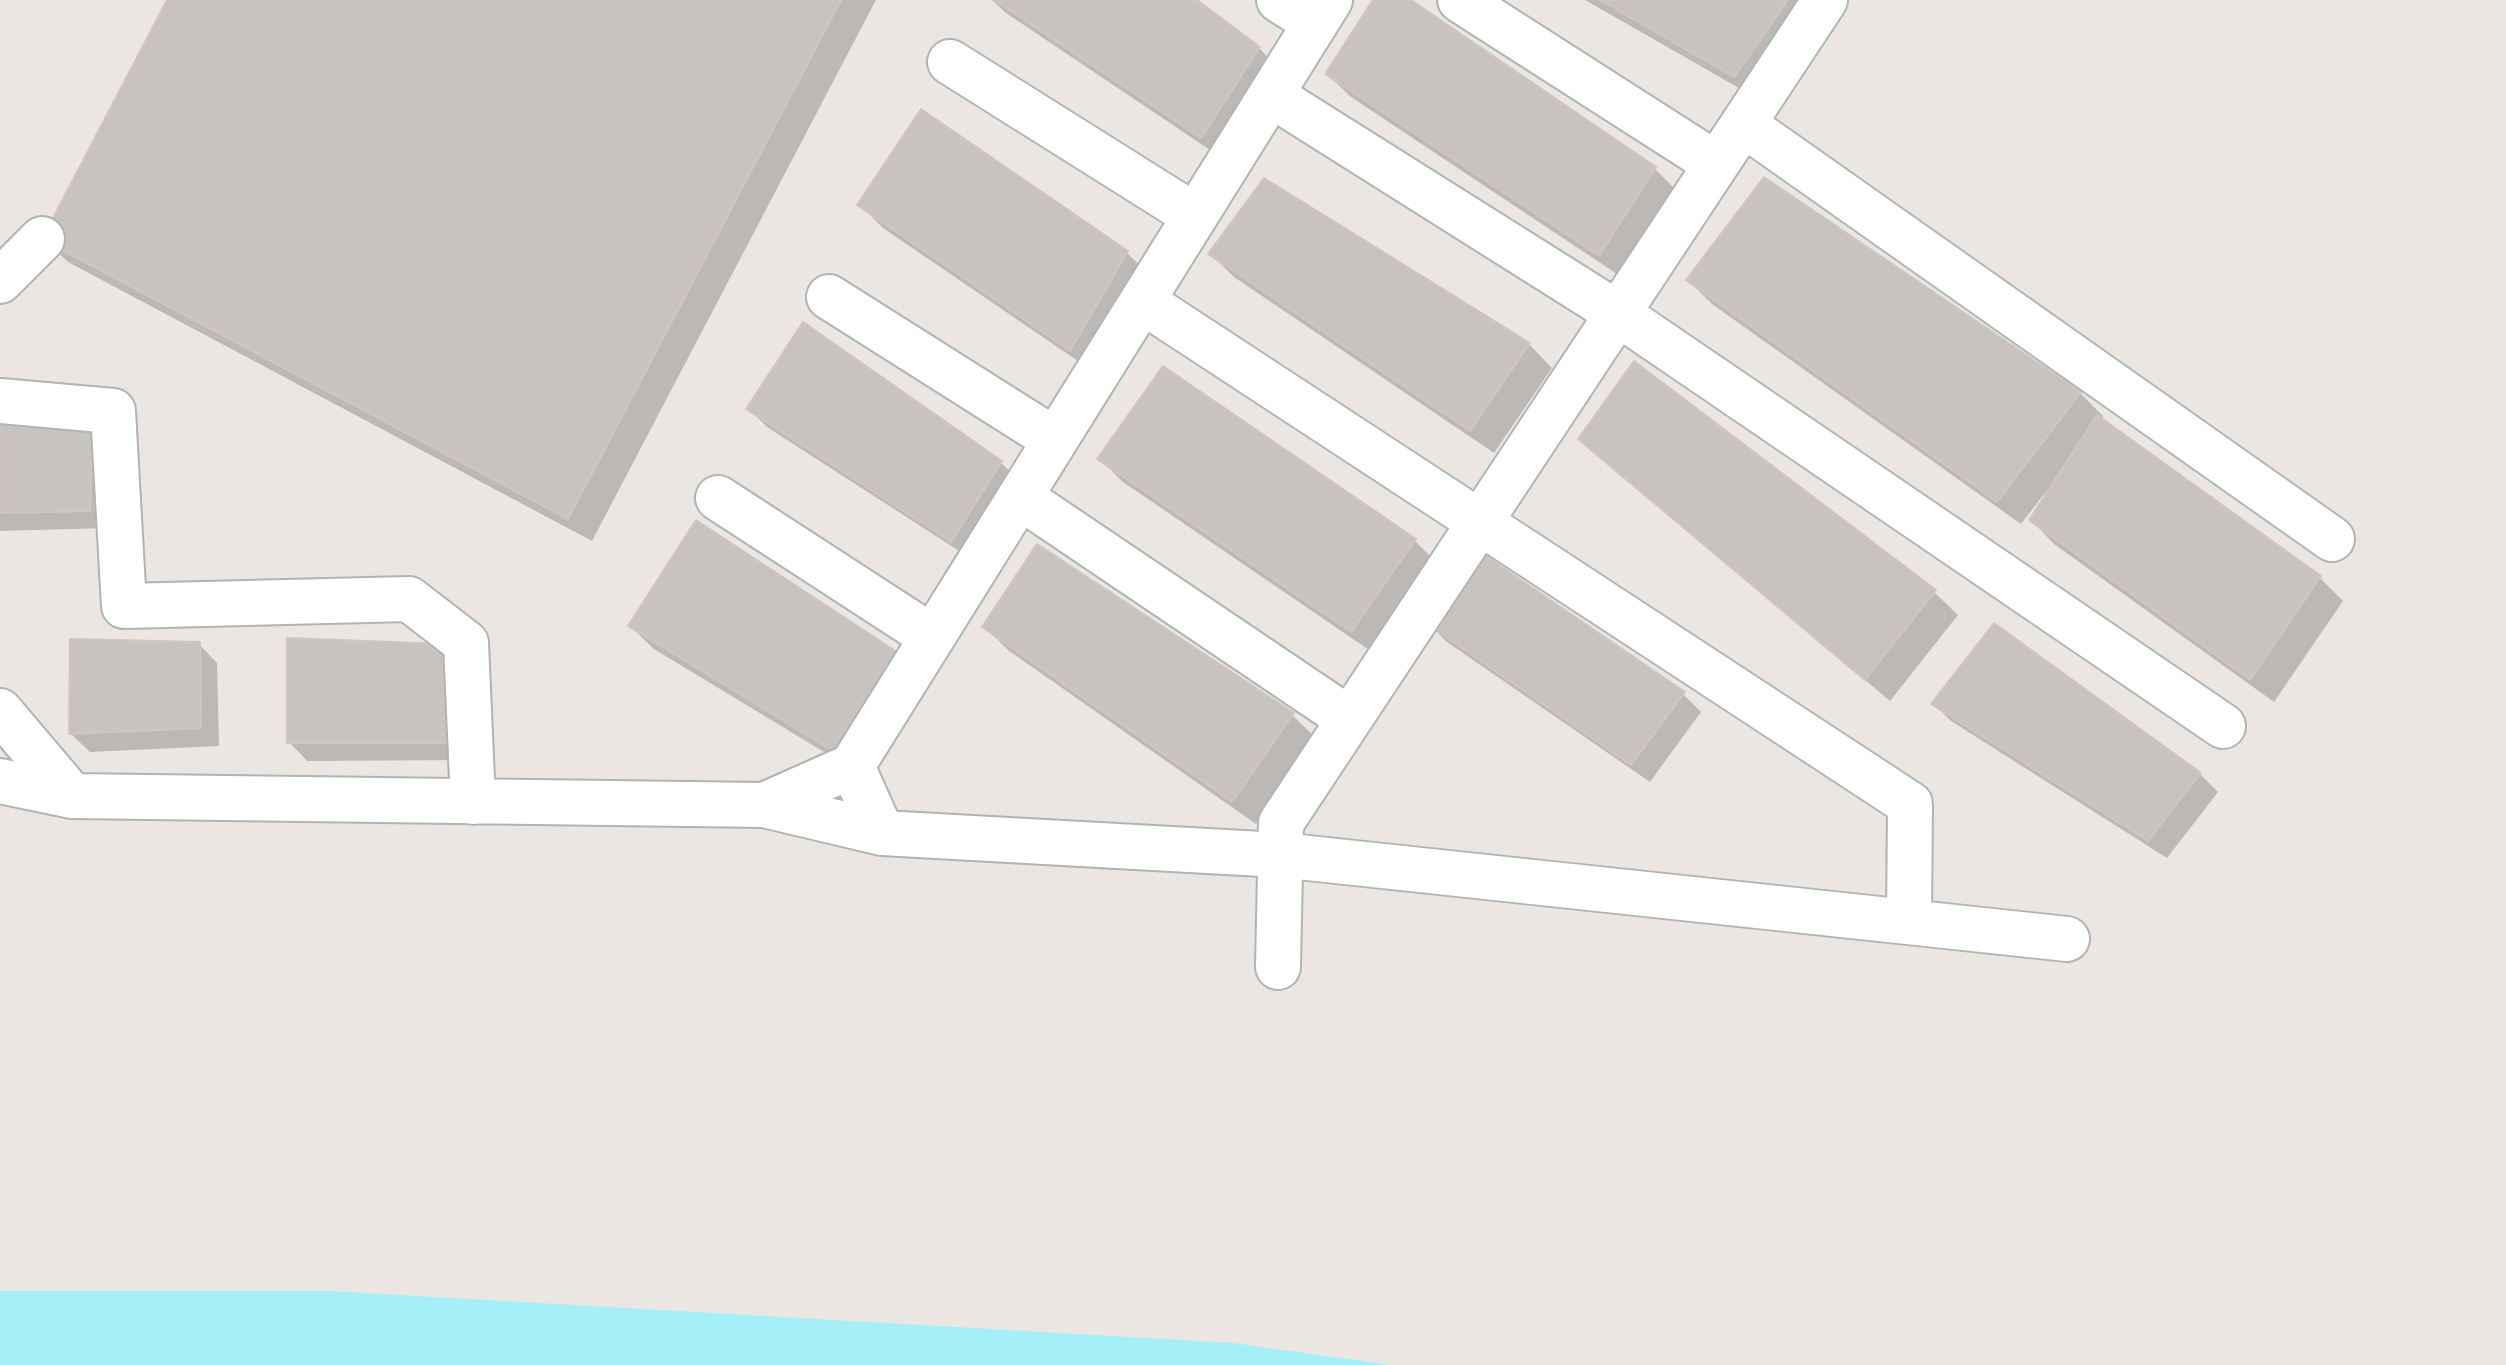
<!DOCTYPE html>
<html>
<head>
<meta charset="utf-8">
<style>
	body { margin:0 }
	canvas { display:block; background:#ebe6e1 }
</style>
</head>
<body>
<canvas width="2506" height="1365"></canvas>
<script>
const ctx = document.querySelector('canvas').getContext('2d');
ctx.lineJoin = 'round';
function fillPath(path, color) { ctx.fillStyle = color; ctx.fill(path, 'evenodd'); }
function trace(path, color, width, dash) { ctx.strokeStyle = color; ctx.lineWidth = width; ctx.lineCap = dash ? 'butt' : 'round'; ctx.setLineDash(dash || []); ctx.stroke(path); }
const water = new Path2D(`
	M0,1291H331L1233,1343L1391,1365H0Z`);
const shadow = new Path2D(`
	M170,0H876L592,541L68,262L44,239Z
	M992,0H1193L1259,48L1282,72L1225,160L1006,13Z
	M1375,0H1407L1655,169L1678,192L1623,278L1351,97L1327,74Z
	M1585,0H1828L1758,99Z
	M922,112L1127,253L1151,276L1094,372L883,228L860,205Z
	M1210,253L1529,344L1552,368L1494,453L1234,277Z
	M1688,280L2080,393L2103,416L2101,420L2320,578L2343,601L2274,702L2054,544L2031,520L2046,496L2044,494L2021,524L1712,304Z
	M749,409L1000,462L1019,480L970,558L767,427Z
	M0,424L92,429L108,528L0,531Z
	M1581,439L1934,592L1958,615L1890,701Z
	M1100,459L1414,540L1438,564L1375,654L1123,482Z
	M1429,624L1683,694L1701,712L1650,782L1447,642Z
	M630,626L896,654L919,677L862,775L654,649Z
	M984,626L1292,715L1316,738L1256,824L1008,650Z
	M199,644L217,663L219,746L90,752L71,734Z
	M444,646L467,760L307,761L289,742Z
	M1933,703L2200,774L2218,792L2167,858L1951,721Z`);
const building = new Path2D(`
	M167,0H841L568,519L42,239Z
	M994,0H1197L1260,47L1201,138Z
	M1373,0H1411L1656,167L1599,256L1325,74Z
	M1600,0H1788L1734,77Z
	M921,109L1128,251L1070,351L857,205Z
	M1764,177L2081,392L1997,502L1686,280Z
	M1264,178L1530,343L1470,431L1208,254Z
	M803,322L1002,461L951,542L746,409Z
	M1634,361L1936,590L1865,680L1578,439Z
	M1163,366L1416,539L1351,632L1097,459Z
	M2097,415L2321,576L2250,680L2029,520Z
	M0,422L93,427L90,511L0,513Z
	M696,520L897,652L838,754L628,626Z
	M1037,544L1294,713L1232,802L982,627Z
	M1483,554L1685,692L1631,765L1427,624Z
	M1994,623L2201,773L2148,841L1931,704Z
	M287,638L445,644L450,743H287Z
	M70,639L200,642L201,728L69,734Z`);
const street = new Path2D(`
	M1279,0L1316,23
	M1460,0L1716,164
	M950,62L1195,216
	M1271,95L1617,313L2223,726
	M1743,124L2332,539
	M0,281L42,239
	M829,297L1055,440
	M1142,301L1910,804L1909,922
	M0,401L113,411L124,606L409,599L466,643L473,802
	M1020,497L1349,719
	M718,498L932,637
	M0,711L72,796
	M852,766L882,833L1280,855L2067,939
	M0,781L72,796L764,805L852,766L1330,0
	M764,805L882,833
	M1278,967L1281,823L1825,0`);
fillPath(water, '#a5eff8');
fillPath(shadow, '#0003');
fillPath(building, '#c9c3c0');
trace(building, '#cfc6c0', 2);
trace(street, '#afb4b6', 48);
trace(street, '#fff', 44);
</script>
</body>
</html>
